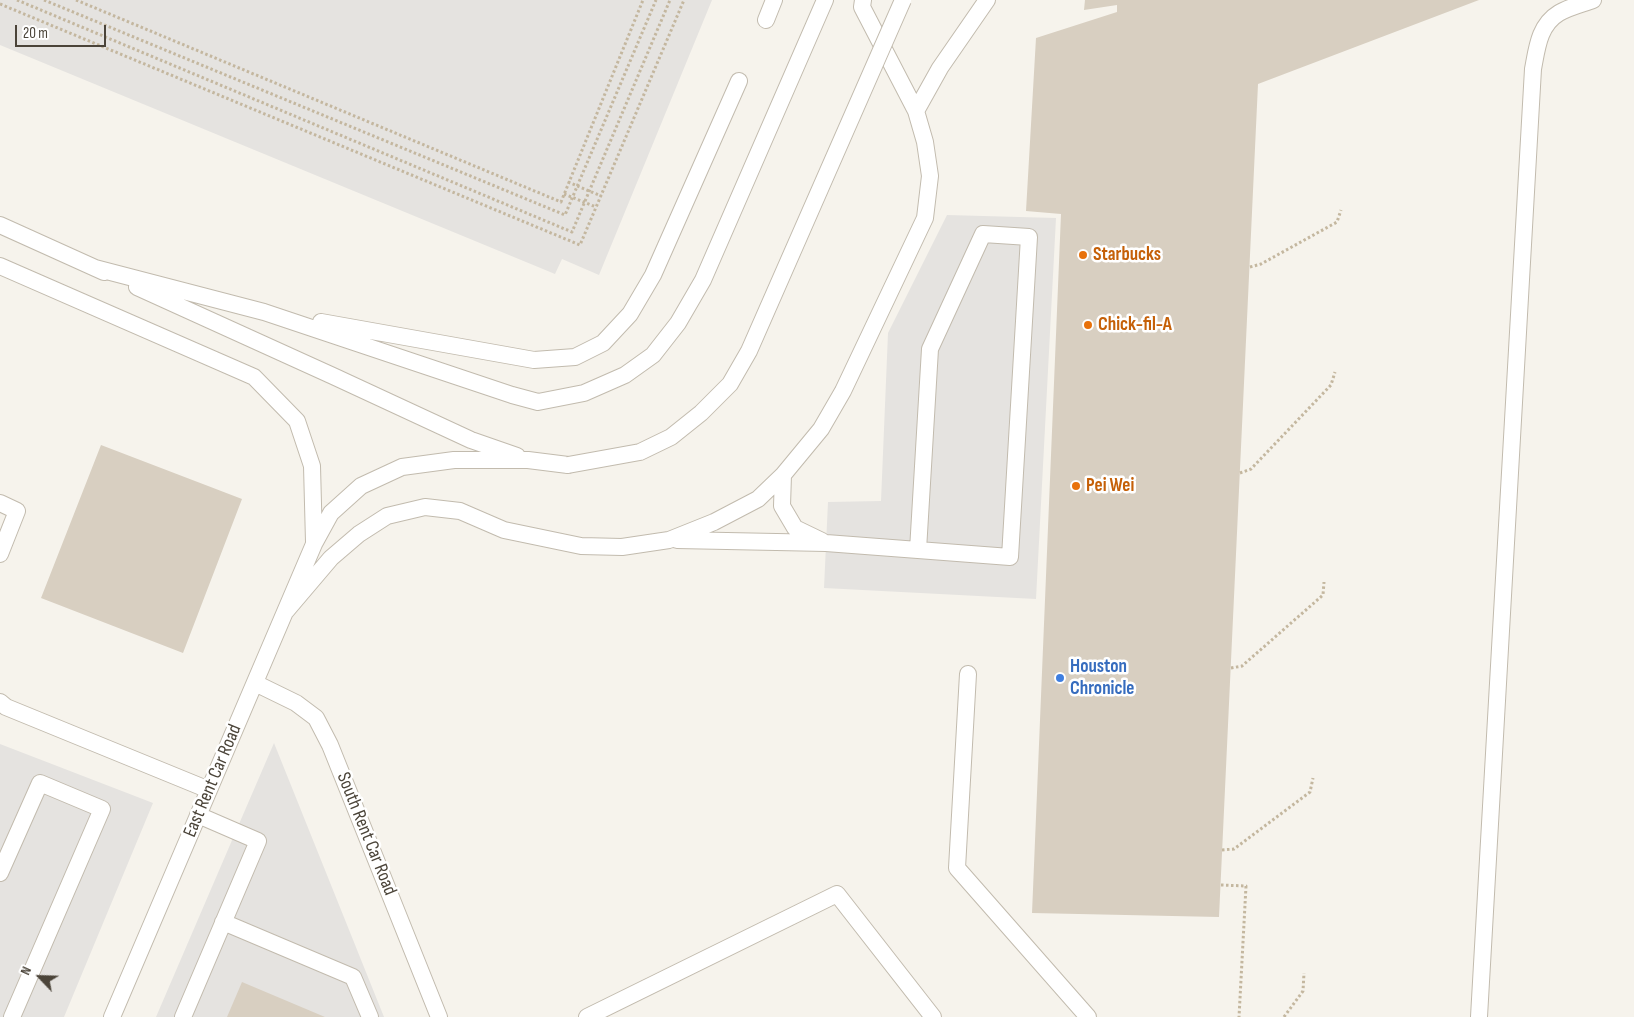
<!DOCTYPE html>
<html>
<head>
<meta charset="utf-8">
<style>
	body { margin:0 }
	#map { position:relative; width:1634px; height:1017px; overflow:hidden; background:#f6f3ec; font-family:"Sofia Sans Condensed",sans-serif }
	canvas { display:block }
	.north { position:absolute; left:15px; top:952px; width:50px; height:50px; -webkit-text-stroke:4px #fff; paint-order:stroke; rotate:294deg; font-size:14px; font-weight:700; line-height:20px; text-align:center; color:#4b4439 }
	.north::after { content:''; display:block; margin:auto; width:18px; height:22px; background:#4b4439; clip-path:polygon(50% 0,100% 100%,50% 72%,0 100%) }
	.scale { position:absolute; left:15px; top:25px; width:91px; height:22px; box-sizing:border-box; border:2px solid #4b4439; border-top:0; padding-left:6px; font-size:15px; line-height:18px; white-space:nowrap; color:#4b4439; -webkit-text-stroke:4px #fff; paint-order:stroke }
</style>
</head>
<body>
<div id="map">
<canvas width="1634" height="1017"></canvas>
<div class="north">N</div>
<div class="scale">20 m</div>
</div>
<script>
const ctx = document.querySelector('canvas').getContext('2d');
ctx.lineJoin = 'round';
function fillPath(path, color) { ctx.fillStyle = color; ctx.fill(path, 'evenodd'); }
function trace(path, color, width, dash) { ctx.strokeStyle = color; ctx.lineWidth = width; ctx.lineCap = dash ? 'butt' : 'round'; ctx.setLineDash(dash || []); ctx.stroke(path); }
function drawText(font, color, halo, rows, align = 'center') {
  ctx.font = font + ' "Sofia Sans Condensed",sans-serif'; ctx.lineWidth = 5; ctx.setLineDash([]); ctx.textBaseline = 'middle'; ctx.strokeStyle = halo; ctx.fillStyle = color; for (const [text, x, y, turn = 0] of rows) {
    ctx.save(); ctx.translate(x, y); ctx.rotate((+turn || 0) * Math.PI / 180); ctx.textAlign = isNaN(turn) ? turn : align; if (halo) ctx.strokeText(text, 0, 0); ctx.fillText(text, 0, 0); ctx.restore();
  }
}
const parking = new Path2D(`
	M0,0H712L599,275L562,259L555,274L0,45Z
	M947,215L1056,218L1036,599L824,588L828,502L881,501L888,333Z
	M274,743L384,1017H156L236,831Z
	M0,744L153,803L64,1017H0Z`);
const building = new Path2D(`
	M1085,0H1479L1258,84L1219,917L1032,913L1061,214L1026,211L1036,38L1117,12V5L1084,10Z
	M101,445L242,499L183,653L41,598Z
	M242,982L325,1017H227Z`);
const path = new Path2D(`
	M17,0L572,232L670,0
	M44,0L565,215L656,0
	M76,0L561,202L643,0
	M0,4L580,245L684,0
	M568,182L601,196
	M564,194L596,207
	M1250,267L1261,264L1337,222L1341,210
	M1240,473L1251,469L1331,385L1335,372
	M1231,668L1242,666L1323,595L1324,582
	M1222,850L1234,849L1310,792L1313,778
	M1221,885L1246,886L1239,1017
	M1284,1017L1303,991L1304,973`);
const service = new Path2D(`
	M766,20L774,0
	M916,111L940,68L987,0
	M0,225L104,272
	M0,266L254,377L297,421L312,466L314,542
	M95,268L264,312L512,395L538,402L584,393L625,375L653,355L678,323L703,280L825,0
	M137,287L333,376L471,440L517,456
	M321,322L534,360L575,357L603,343L630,314L653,275L739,81
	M783,475L782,506L795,528L822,541
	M0,503L17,511L0,554
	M677,540L826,543L1010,557L1029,237L983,234L930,349L918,550
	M286,611L331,558L359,534L387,516L425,507L460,511L504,530L581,546L622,547L669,540L714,522L758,499L783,475L821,429L843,391L925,218L930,176L925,142L916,111L862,7L863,0
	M968,674L957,868L1088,1017
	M255,683L296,703L316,718L330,745L439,1017
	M0,702L6,707L209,790
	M0,873L40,783L102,809L12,1017
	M223,922L353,977L370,1017
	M112,1017L314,544L331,513L361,486L402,467L454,460H528L568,465
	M183,1017L258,841L198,815
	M587,1017L837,894L933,1017
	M1479,1017L1533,69C1537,48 1539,25 1559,13C1569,7 1582,4 1593,0`);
const serviceBridge = new Path2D(`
	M568,465L640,452L671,437L701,413L730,384L749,351L903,0`);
const markers = [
	[1083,255,5,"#e8710a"],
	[1088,325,5,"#e8710a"],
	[1076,486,5,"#e8710a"],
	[1060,678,5,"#3f7fe0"]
];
const foodNames = [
	["Starbucks",1093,255],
	["Chick-fil-A",1098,325],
	["Pei Wei",1086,486]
];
const shopNames = [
	["Houston",1070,667],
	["Chronicle",1070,689]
];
const streetNames = [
	["East Rent Car Road",213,781,-67],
	["South Rent Car Road",366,834,68]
];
fillPath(parking, '#e5e3e0');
fillPath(building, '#d8cfc1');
trace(service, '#c2bbae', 18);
trace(path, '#c4b79f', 3, [2.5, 2.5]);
trace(service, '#fff', 16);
trace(serviceBridge, '#c2bbae', 18, []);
trace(serviceBridge, '#fff', 16);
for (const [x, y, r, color] of markers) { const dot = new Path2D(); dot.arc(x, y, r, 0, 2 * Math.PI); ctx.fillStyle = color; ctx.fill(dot); trace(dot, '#fff', 2); }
drawText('bold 19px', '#c56008', '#fff', foodNames, 'left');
drawText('bold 19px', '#366cbe', '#fff', shopNames, 'left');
drawText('19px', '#4b4439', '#fff', streetNames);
</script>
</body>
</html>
